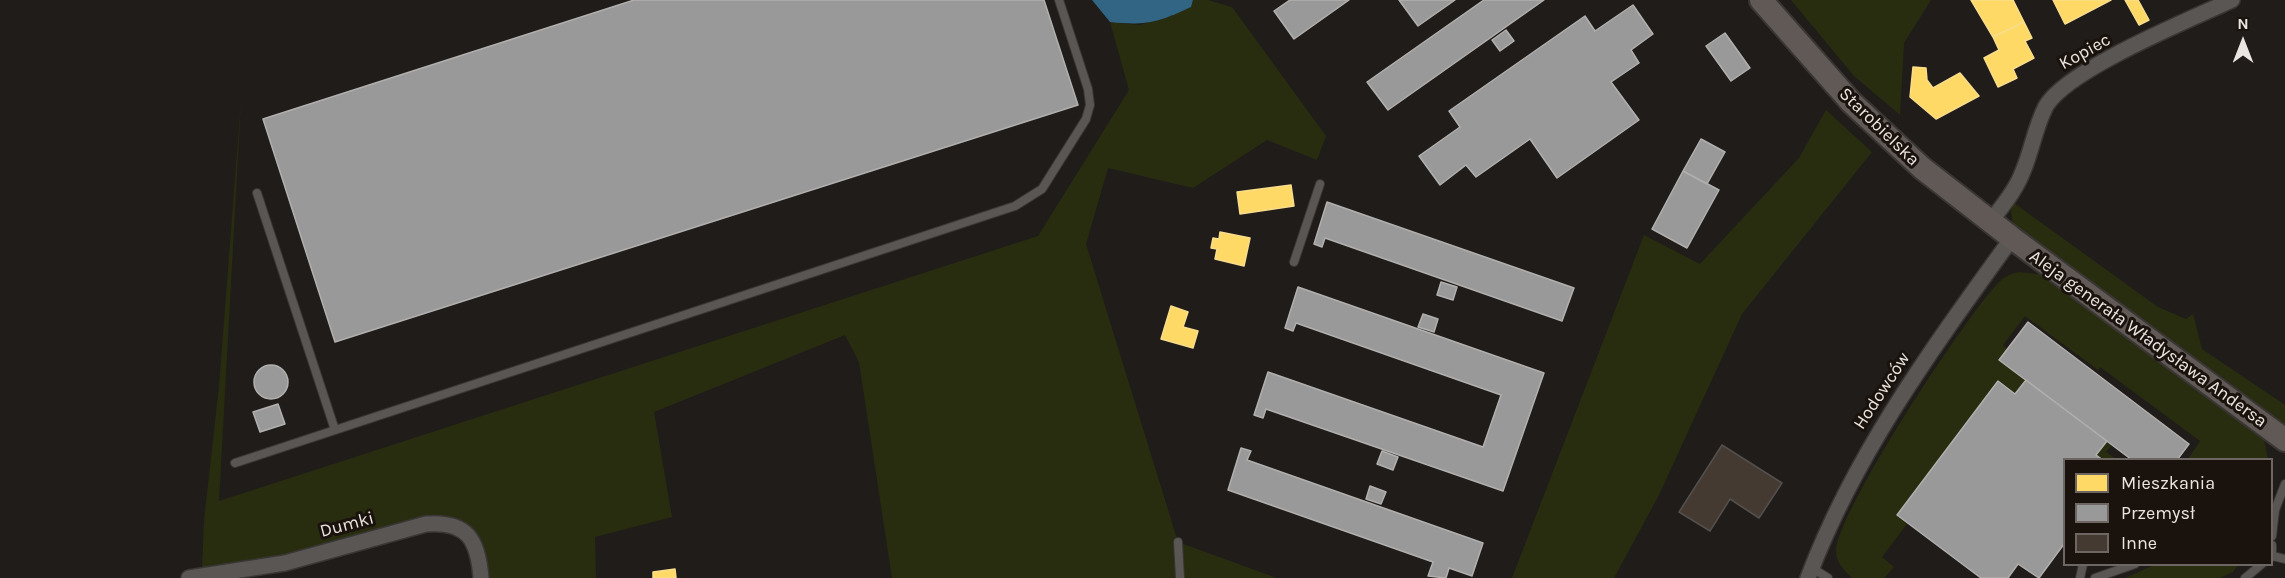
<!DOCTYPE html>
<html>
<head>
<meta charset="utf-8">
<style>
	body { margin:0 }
	#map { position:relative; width:2285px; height:578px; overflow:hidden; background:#201c19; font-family:Karla,sans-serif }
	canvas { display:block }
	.legend { position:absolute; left:2063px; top:458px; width:210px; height:108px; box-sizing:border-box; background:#1a120d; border:2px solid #6e6662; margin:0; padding:8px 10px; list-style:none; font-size:18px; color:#ebe5e1 }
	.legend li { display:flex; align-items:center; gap:12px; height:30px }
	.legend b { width:30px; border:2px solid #6e6662 }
	.north { position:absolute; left:2213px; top:12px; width:60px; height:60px; -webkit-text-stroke:4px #1a120d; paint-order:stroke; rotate:0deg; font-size:16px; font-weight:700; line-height:24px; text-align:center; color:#ebe5e1 }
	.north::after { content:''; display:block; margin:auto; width:21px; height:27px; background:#ebe5e1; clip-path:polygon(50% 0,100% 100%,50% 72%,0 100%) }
</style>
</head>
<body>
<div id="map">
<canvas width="2285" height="578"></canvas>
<ul class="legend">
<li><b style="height:16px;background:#ffd966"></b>Mieszkania</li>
<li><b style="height:16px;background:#999"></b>Przemysł</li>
<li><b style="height:16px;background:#443a32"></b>Inne</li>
</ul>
<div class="north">N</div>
</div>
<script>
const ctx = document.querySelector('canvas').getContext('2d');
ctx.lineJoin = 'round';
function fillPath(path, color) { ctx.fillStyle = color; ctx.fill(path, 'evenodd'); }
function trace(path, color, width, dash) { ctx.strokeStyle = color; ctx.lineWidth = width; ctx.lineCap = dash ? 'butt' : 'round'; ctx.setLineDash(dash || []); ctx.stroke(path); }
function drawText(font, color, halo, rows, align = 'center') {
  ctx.font = font + ' Karla,sans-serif'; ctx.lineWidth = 6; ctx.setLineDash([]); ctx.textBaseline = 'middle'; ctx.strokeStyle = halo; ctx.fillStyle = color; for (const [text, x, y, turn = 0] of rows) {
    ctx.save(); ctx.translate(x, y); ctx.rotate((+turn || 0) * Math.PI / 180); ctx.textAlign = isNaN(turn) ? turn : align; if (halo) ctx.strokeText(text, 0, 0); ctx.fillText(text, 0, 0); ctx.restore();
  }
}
const green = new Path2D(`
	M1193,0H1208L1232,7L1326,136L1317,160L1267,140L1193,188L1108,168L1086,244L1178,542L1277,578H892L859,362L845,335L654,412L672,517L595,537L596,578H485L452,520L286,558L202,568L204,520L219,386L241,101L219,501L1038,236L1129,90L1110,22L1140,25L1191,7Z
	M1791,0H1931L1904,43L1900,115L1854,76Z
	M1826,110L1872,152L1742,314L1659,495L1614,578H1512L1644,235L1700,264L1799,158Z
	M2014,203L2158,307L2186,319L2193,314L2202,349L2285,405V424L2013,225L2011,212Z
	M2019,272L2038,274L2050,280L2264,440L2268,459H2188L2200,441L2100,367L2098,370L2025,316L2003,345L2007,349L1998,360L2025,380L2015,393L1998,380L1896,515L1907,524L1882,557L1894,567L1884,578H1852C1845,571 1837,564 1836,552C1835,514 1968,313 1999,282C2005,276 2011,274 2019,272Z
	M2107,442L2111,446L2106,452L2116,459H2104L2097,455Z
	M2154,565V564L2238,565L2233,572L2220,578H2125Z`);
const water = new Path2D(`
	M1092,0H1193L1191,7C1159,22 1146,26 1110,22Z`);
const homes = new Path2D(`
	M1971,0H2013L2024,22L1993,37Z
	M2053,0H2111L2065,24Z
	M2125,0H2138L2149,20L2139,25Z
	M2024,22L2032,38L2025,41L2034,58L2013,69L2017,78L1998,87L1984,58L1999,50L1993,37Z
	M1913,67L1926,68L1927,80L1933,88L1960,73L1979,96L1936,119L1910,97Z
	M1291,185L1294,206L1240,214L1237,192Z
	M1220,232L1250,238L1244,266L1215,259L1217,249L1211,248L1213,238L1219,239Z
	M1171,306L1188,312L1183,327L1198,331L1193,348L1161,339Z
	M675,569L676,578H653V572Z`);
const industry = new Path2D(`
	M634,0H1044L1078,105L335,342L263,119Z
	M1290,0H1349L1294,39L1274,11Z
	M1399,0H1455L1418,26Z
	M1484,0H1544L1388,110L1367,82Z
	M1633,5L1653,34L1631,50L1639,63L1611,82L1639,120L1557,178L1530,139L1476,177L1466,165L1440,185L1419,156L1460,127L1449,111L1585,16L1595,31Z
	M1506,30L1514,41L1500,51L1492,40Z
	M1725,33L1750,68L1731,81L1706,46Z
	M1701,139L1725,152L1707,184L1683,171Z
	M1683,171L1719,190L1687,248L1652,229Z
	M1327,202L1574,288L1562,321L1325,238L1322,247L1314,244Z
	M1441,282L1457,287L1453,300L1437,295Z
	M1298,287L1544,373L1503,491L1266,409L1263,418L1254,415L1268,372L1483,447L1501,395L1296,323L1293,331L1285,328Z
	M1423,314L1438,319L1434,332L1418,327Z
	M2028,322L2189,444L2177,460H2132L1999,360Z
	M254 382a17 17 0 1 1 34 0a17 17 0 1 1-34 0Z
	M2026,380L2107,441L2096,455L2103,460H2064V544L2039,578L2018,564L2008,578H1981L1897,515L1998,381L2015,394Z
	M278,404L285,424L260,432L253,412Z
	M1241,448L1251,451L1247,460L1483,543L1472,576L1449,568L1446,578L1428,576L1433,562L1228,490Z
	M1382,451L1398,457L1393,470L1377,464Z
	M1370,486L1386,492L1381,504L1366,499Z`);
const building = new Path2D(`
	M1722,445L1782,483L1759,518L1730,499L1710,531L1679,512Z`);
const lane = new Path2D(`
	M257,193L335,430
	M1294,262L1320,184
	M235,463L1015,206L1042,189L1086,119L1090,105L1088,89L1059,0
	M2272,536L2275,510L2285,484
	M1178,542L1180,578
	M2272,545V557
	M2273,556L2285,559
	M1812,568L1828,578
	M2080,578L2083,564
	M2095,578L2135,564
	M2245,578L2262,564`);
const street = new Path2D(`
	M1991,221C2003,205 2016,190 2023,171C2032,150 2035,127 2046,106C2068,69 2189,20 2232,0
	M189,578L285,563L426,524C468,521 478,540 481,578
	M1808,578C1855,453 1934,346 2012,238`);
const secondary = new Path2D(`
	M1761,0L1851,102L1922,168L2012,238L2285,440`);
const streetNames = [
	["Kopiec",2085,52,-29],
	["Starobielska",1879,127,44],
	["Aleja generała Władysława Andersa",2148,339,36],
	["Hodowców",1882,391,-57],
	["Dumki",347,525,-15]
];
fillPath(green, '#292d10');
fillPath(water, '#326584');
fillPath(homes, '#ffd966');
trace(homes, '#f9dd8b', 1.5);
fillPath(industry, '#999');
trace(industry, '#b2b0af', 1.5);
fillPath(building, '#443a32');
trace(building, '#534f4d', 1.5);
trace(lane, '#3a3635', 10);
trace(street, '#3a3635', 18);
trace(secondary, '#3a3635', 26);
trace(lane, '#595654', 8);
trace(street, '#595654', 15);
trace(secondary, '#615956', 22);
drawText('18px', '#ebe5e1', '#1a120d', streetNames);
</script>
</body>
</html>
